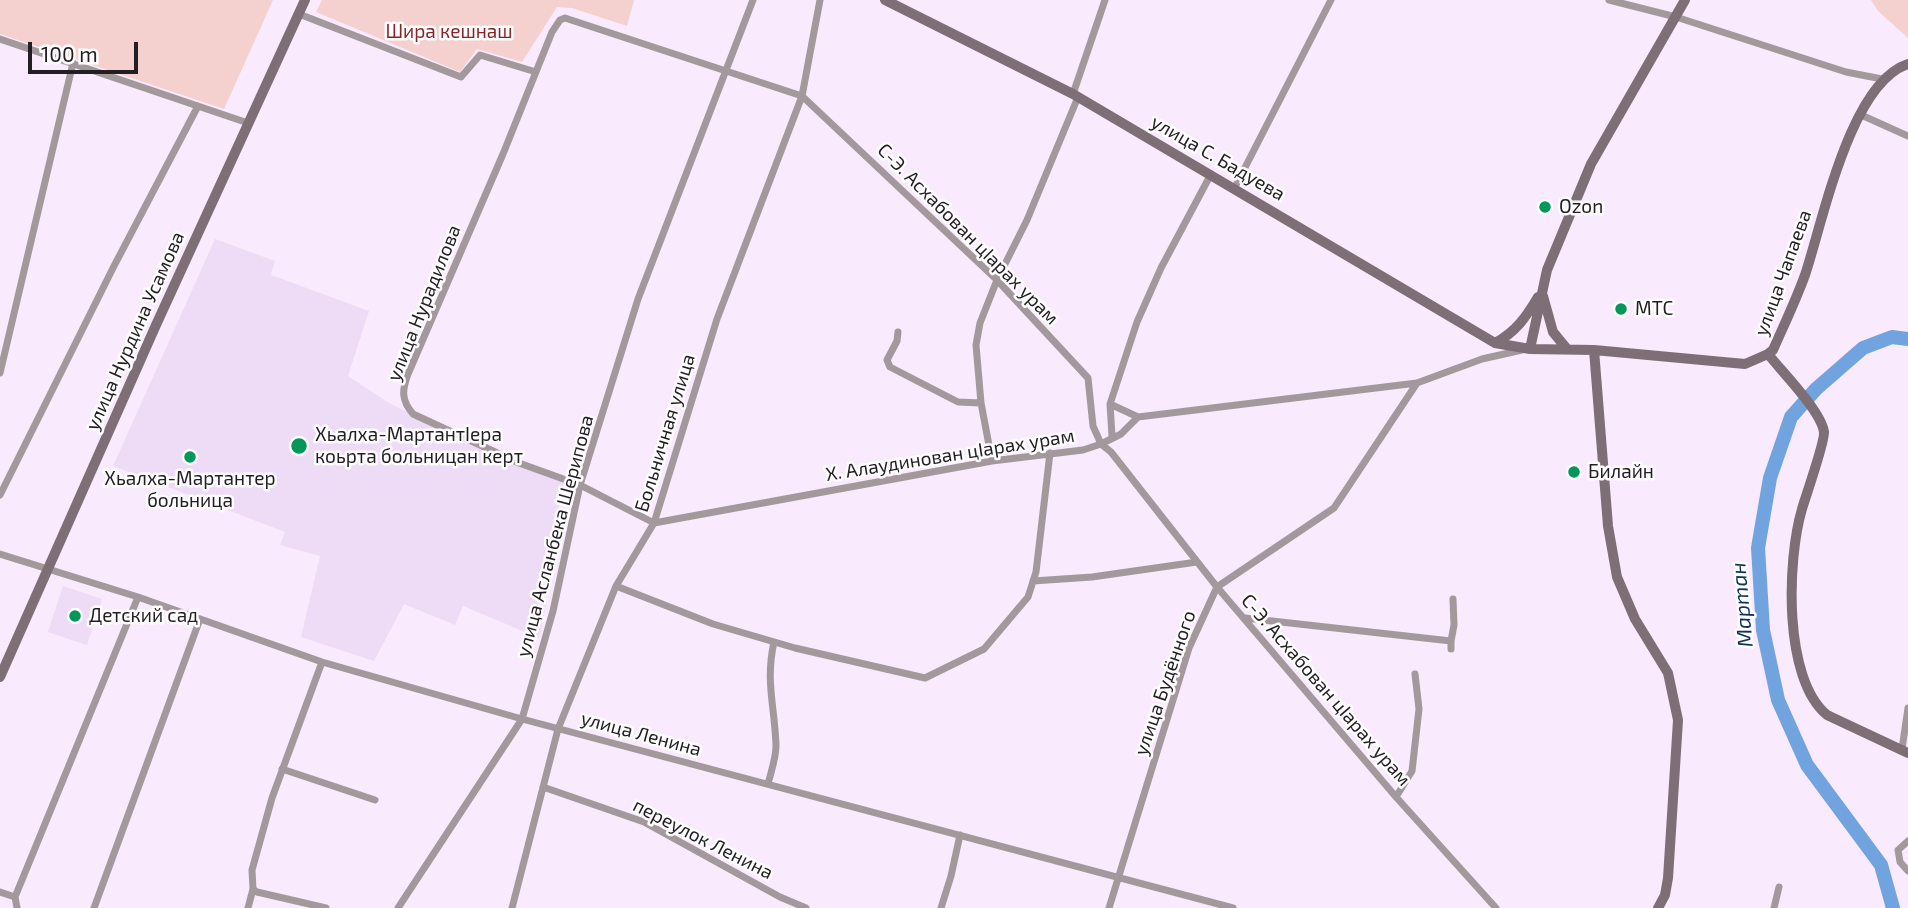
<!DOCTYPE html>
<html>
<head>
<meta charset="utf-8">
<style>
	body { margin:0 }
	#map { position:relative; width:1908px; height:908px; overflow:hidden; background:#f9eafd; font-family:"Exo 2",sans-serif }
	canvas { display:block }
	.scale { position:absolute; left:28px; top:42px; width:110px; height:32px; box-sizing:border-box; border:4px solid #231d24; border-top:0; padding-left:9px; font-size:21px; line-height:24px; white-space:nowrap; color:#231d24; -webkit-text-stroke:5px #fdfdfd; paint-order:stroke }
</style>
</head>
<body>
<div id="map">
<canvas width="1908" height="908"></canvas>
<div class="scale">100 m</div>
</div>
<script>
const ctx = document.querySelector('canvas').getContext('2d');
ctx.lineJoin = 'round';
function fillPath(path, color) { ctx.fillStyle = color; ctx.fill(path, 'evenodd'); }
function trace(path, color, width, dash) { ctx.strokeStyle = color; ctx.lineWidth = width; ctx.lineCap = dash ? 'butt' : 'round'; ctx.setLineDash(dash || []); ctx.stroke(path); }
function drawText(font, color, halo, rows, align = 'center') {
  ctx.font = font + ' "Exo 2",sans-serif'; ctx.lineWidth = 5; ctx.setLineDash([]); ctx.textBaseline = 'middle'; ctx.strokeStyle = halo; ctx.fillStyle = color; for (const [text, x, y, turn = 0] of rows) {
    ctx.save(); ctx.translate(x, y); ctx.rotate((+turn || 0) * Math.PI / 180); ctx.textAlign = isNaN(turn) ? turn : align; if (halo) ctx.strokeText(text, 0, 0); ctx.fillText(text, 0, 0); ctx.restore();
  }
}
const built = new Path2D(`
	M215,239L275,261L271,275L369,311L348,376L389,403L438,428L566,482L534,596L547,601L539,638L463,606L455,625L404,604L374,661L301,637L320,556L280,545L285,532L113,466Z
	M63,586L102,599L87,645L48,632Z`);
const green = new Path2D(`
	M0,0H273L224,109L0,34Z
	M322,0H634L627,26L572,8L557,7L522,62L477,49L460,72L316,12Z
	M1871,0H1908V38L1878,11Z`);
const river = new Path2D(`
	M1893,908L1881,865L1807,765L1778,700L1763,630L1758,548L1770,478L1791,417L1816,389L1863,348L1892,337L1908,339`);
const street = new Path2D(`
	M1609,0L1676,17L1846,72L1882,79
	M299,14L461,77L480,55L536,72
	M0,39L248,123
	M1073,94L1105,0
	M1859,114L1908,136
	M1235,187L1331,0
	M898,332L897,341L887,360L890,367L958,402L981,403
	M0,373L73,63
	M1110,404L1138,417
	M1112,436L1110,404L1137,322L1161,268L1211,174
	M992,461L981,403L976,345L980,323L997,280L1027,220L1078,97
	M0,495L114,266L198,106
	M0,554L138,597L322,662L522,719L1233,908
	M1033,581L1092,577L1197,562
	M616,586L713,624L795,648L925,678L984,649L1028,597L1036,572L1050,453
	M1245,618L1451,641V649
	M1451,641L1454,625L1453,599
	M322,662L272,798L252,870L253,889L257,892L326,908
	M1902,749L1908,708
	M282,769L375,800
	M768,784C771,772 776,758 776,746C775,707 765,682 774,642
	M543,787L644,822L780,897L806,908
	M1396,797L1412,771L1419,709L1415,674
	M1908,841L1898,850L1900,862L1908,871
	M0,892L15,897
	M17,908L15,897L138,597
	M94,908L200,619
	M248,908L253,889
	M398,908L522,719L553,611L580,485L638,299L753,0
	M512,908L558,729L616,586L654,523L717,319L802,96L820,0
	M941,908L951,876L960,835
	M1109,908L1189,648L1217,587L1334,508L1417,383
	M1496,908L1396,797L1217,587L1111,452L1101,444L1093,426L1088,378L997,280L802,96L565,18L560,20L552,32L503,154L408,374C402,390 401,400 413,414L519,463L580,485L654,523L992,461L1083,450L1101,444L1121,434L1138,417L1417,383L1482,359L1522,350
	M1774,908L1779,887`);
const secondary = new Path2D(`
	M885,0L1073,94L1495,343L1530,349L1594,350L1745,364L1768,354L1773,350C1784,325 1796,300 1805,275C1823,221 1850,83 1908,64
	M1543,296L1553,332L1567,349
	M1495,343C1516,332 1526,317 1538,297
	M1530,349L1547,270L1591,164L1685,0
	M1594,350L1608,526L1617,577L1635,619L1668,673L1678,720L1668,878L1665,895L1658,908
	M1768,354C1783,373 1821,411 1824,432C1825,442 1806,495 1802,509C1787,560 1783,679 1827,715L1908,753
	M0,677L156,325L305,0`);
const markers = [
	[1545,207,7,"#039759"],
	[1621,309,7,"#039759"],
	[299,446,9,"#039759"],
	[190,457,7,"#039759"],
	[1574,472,7,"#039759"],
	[75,616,7,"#039759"]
];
const parkNames = [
	["Шира кешнаш",449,32]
];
const streetNames = [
	["улица С. Бадуева",1218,158,30],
	["С-Э. Асхабован цIарах урам",968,234,45],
	["улица Чапаева",1783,273,-70],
	["улица Нурадилова",424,303,-68],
	["улица Нурдина Усамова",135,331,-66],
	["Больничная улица",665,433,-73],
	["Х. Алаудинован цIарах урам",950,455,-9],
	["улица Асланбека Шерипова",555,536,-75],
	["улица Будённого",1165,683,-71],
	["С-Э. Асхабован цIарах урам",1326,690,49],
	["улица Ленина",641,734,15],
	["переулок Ленина",703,839,27]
];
const poiNames = [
	["Ozon",1559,207],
	["МТС",1635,309],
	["Хьалха-МартантIера",315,435],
	["коьрта больницан керт",315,457],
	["Билайн",1588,472],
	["Хьалха-Мартантер",190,479,"center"],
	["больница",190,501,"center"],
	["Детский сад",89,616]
];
const waterNames = [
	["Мартан",1742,605,-95]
];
fillPath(built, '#eedbf5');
fillPath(green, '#f4d1ce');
trace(river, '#71a3de', 14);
trace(street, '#a3999d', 7);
trace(secondary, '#7e6f76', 10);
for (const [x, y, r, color] of markers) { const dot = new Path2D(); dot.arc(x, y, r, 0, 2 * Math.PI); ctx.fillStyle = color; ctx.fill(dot); trace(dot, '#fdfdfd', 2.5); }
drawText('19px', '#87252a', '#fdfdfd', parkNames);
drawText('19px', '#231d24', '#fdfdfd', streetNames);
drawText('19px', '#231d24', '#fdfdfd', poiNames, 'left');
drawText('italic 21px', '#0e3258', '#fdfdfd', waterNames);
</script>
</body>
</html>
